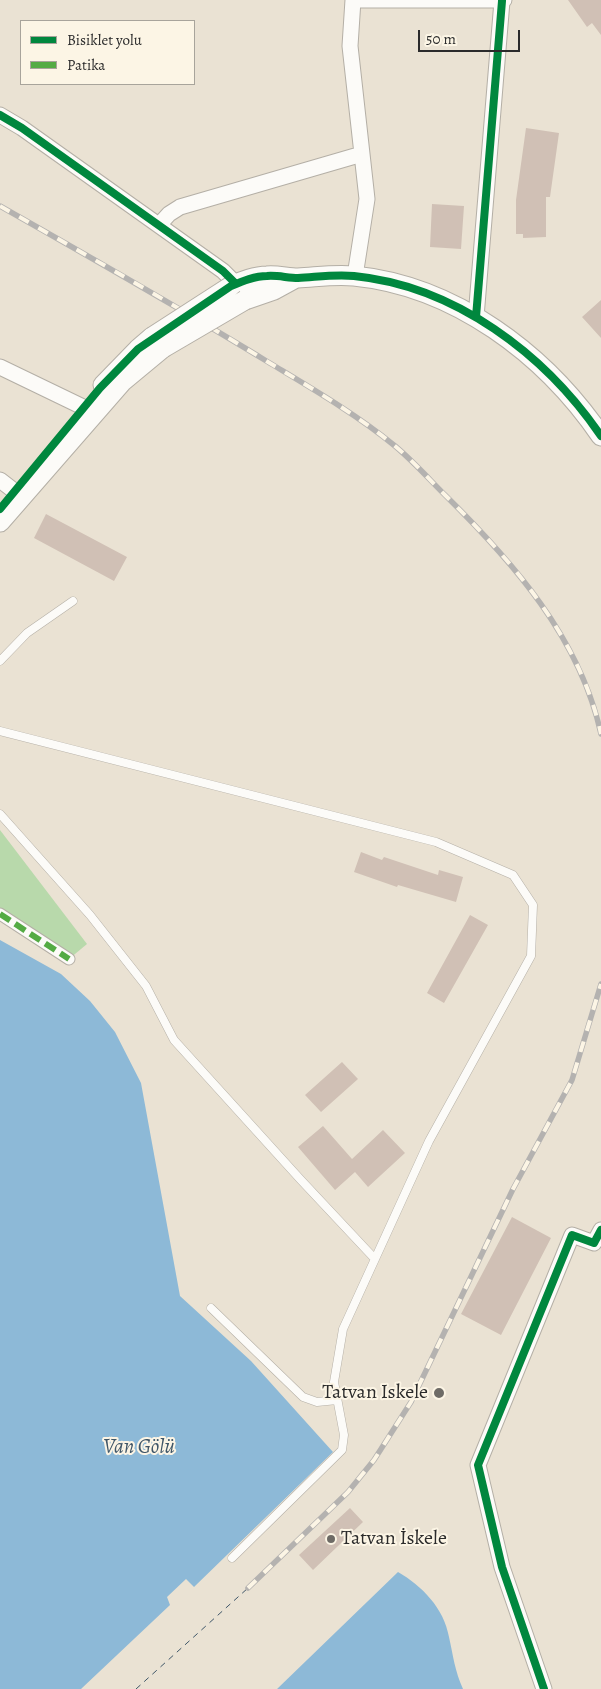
<!DOCTYPE html>
<html>
<head>
<meta charset="utf-8">
<style>
	body { margin:0 }
	#map { position:relative; width:601px; height:1689px; overflow:hidden; background:#eae2d3; font-family:Alegreya,serif }
	canvas { display:block }
	.legend { position:absolute; left:20px; top:20px; width:175px; height:65px; box-sizing:border-box; background:#fcf5e5; border:1px solid #a8a49b; margin:0; padding:6px 9px; list-style:none; font-size:15px; color:#2b2b2b }
	.legend li { display:flex; align-items:center; gap:10px; height:25px }
	.legend b { width:25px; border:1px solid #a8a49b }
	.scale { position:absolute; left:418px; top:30px; width:102px; height:22px; box-sizing:border-box; border:2px solid #2b2b2b; border-top:0; padding-left:6px; font-size:15px; line-height:18px; white-space:nowrap; color:#2b2b2b; -webkit-text-stroke:4px #fcf5e5; paint-order:stroke }
</style>
</head>
<body>
<div id="map">
<canvas width="601" height="1689"></canvas>
<ul class="legend">
<li><b style="height:6px;background:#00873e"></b>Bisiklet yolu</li>
<li><b style="height:6px;background:#54ab44"></b>Patika</li>
</ul>
<div class="scale">50 m</div>
</div>
<script>
const ctx = document.querySelector('canvas').getContext('2d');
ctx.lineJoin = 'round';
function fillPath(path, color) { ctx.fillStyle = color; ctx.fill(path, 'evenodd'); }
function trace(path, color, width, dash) { ctx.strokeStyle = color; ctx.lineWidth = width; ctx.lineCap = dash ? 'butt' : 'round'; ctx.setLineDash(dash || []); ctx.stroke(path); }
function drawText(font, color, halo, rows, align = 'center') {
  ctx.font = font + ' Alegreya,serif'; ctx.lineWidth = 4; ctx.setLineDash([]); ctx.textBaseline = 'middle'; ctx.strokeStyle = halo; ctx.fillStyle = color; for (const [text, x, y, turn = 0] of rows) {
    ctx.save(); ctx.translate(x, y); ctx.rotate((+turn || 0) * Math.PI / 180); ctx.textAlign = isNaN(turn) ? turn : align; if (halo) ctx.strokeText(text, 0, 0); ctx.fillText(text, 0, 0); ctx.restore();
  }
}
const green = new Path2D(`
	M0,830L87,944L69,959L0,914Z`);
const water = new Path2D(`
	M0,940L61,974L90,1001L115,1032L141,1083L180,1296L251,1361L333,1452L194,1587L186,1579L167,1597L170,1605L81,1689H0Z
	M398,1572C422,1586 444,1608 449,1637C453,1655 455,1672 463,1689H277Z`);
const ferry = new Path2D(`
	M136,1689L248,1588`);
const building = new Path2D(`
	M568,0H601V35L592,23L587,27Z
	M526,128L559,133L550,197H546V237L523,238V234H516V200Z
	M432,204L464,206L461,249L430,247Z
	M601,300V338L582,317Z
	M46,514L127,557L114,581L34,538Z
	M361,852L382,860L384,857L438,875L439,870L463,877L456,902L398,885L397,887L354,872Z
	M470,915L488,925L444,1003L427,993Z
	M342,1062L358,1079L321,1112L305,1095Z
	M323,1126L352,1159L383,1130L405,1153L368,1187L355,1172L335,1190L298,1147Z
	M512,1217L551,1238L501,1335L461,1314Z
	M350,1508L363,1522L313,1570L299,1555Z`);
const service = new Path2D(`
	M0,661L27,633L73,601
	M0,731L436,842L513,875L533,905L531,956L429,1141L343,1329L334,1382L344,1435L342,1450L232,1558
	M0,814L90,915L146,986L174,1040L300,1179L375,1259
	M211,1308L303,1397L317,1402L337,1400`);
const pedestrian = new Path2D(`
	M0,914L69,959`);
const minor = new Path2D(`
	M353,0L350,46L367,199L355,276
	M353,0H504
	M0,115L22,128L223,271L236,284
	M159,225L169,214L180,207L362,154
	M476,317L502,1
	M0,367L85,408
	M0,480L22,497
	M544,1689L502,1567L478,1465L572,1235L594,1243L601,1230`);
const tertiary = new Path2D(`
	M231,286C243,281 255,276 267,276C277,275 288,278 298,278C317,277 335,274 354,276C455,286 545,354 601,436
	M245,300L274,290L296,278
	M103,385L138,349L152,337
	M0,522L122,382L163,348`);
const rail = new Path2D(`
	M0,206C90,257 180,308 268,362C311,388 356,414 395,446C413,461 429,479 445,495C513,562 580,638 601,734
	M248,1588L348,1492L374,1460L411,1402L513,1189L572,1080L601,984`);
const tertiaryBridge = new Path2D(`
	M152,337L231,286
	M163,348L245,300`);
const quiet = new Path2D(`
	M0,914L69,959`);
const cycleway = new Path2D(`
	M0,115L22,128L223,271L236,284
	M476,317L502,1
	M0,509L100,388L138,349L231,286C243,281 255,276 267,276C277,275 288,278 298,278C317,277 335,274 354,276C455,286 545,354 601,436
	M544,1689L502,1567L478,1465L572,1235L594,1243L601,1230`);
const markers = [
	[439,1393,6,"#6e6b66"],
	[331,1539,5,"#6e6b66"]
];
const poiNames = [
	["Tatvan Iskele",428,1393],
	["Tatvan İskele",341,1539,"left"]
];
const waterNames = [
	["Van Gölü",139,1448]
];
fillPath(green, '#b8d9ab');
fillPath(water, '#8db9d7');
trace(ferry, '#3f5668', 1, [6, 5]);
fillPath(building, '#d0c0b5');
trace(service, '#b4afa6', 9);
trace(pedestrian, '#b4afa6', 13);
trace(minor, '#b4afa6', 17);
trace(tertiary, '#b4afa6', 21);
trace(service, '#fcfbf8', 8);
trace(pedestrian, '#fcfbf8', 11);
trace(minor, '#fcfbf8', 15);
trace(tertiary, '#fcfbf8', 19);
trace(rail, '#b4b2b0', 5.5);
trace(rail, '#fcf5e5', 4, [11]);
trace(tertiaryBridge, '#b4afa6', 21, []);
trace(tertiaryBridge, '#fcfbf8', 19);
trace(quiet, '#54ab44', 6, [12, 6]);
trace(cycleway, '#00873e', 8);
for (const [x, y, r, color] of markers) { const dot = new Path2D(); dot.arc(x, y, r, 0, 2 * Math.PI); ctx.fillStyle = color; ctx.fill(dot); trace(dot, '#fcf5e5', 2); }
drawText('20px', '#2b2b2b', '#fcf5e5', poiNames, 'right');
drawText('italic 21px', '#3f5668', '#fcf5e5', waterNames);
</script>
</body>
</html>
